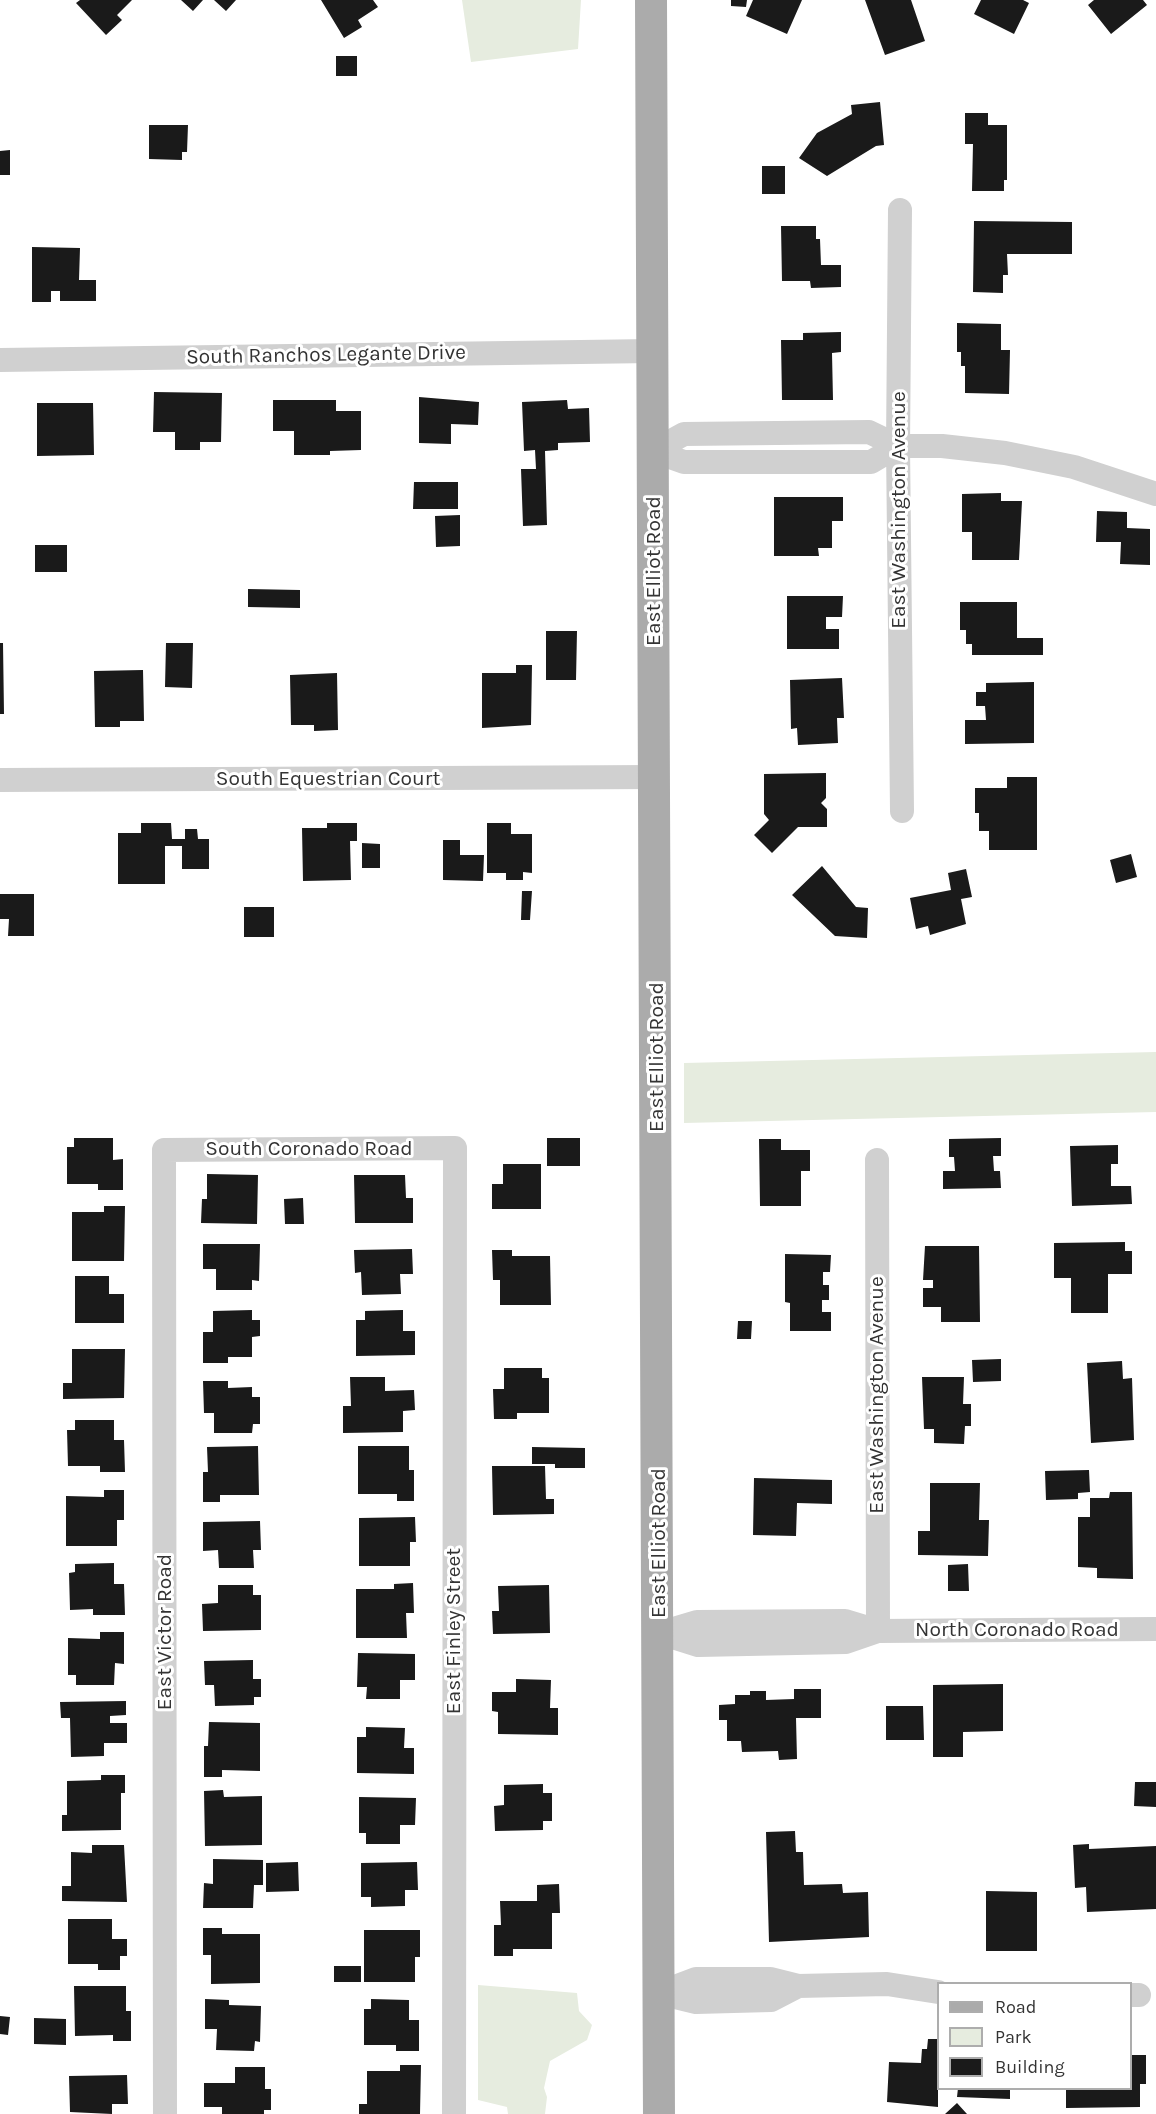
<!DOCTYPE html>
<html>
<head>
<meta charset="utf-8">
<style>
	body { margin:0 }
	#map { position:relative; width:1156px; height:2114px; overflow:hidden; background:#fff; font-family:Karla,sans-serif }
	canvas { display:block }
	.legend { position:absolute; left:937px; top:1982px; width:195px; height:108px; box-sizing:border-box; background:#fff; border:2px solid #adadad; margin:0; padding:8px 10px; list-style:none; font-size:18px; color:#333 }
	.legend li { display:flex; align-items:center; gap:12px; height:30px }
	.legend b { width:30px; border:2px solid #adadad }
</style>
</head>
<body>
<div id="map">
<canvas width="1156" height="2114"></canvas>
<ul class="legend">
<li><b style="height:8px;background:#ababab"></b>Road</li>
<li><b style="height:16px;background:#e6ecdf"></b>Park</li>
<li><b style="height:16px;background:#1a1a1a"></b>Building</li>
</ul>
</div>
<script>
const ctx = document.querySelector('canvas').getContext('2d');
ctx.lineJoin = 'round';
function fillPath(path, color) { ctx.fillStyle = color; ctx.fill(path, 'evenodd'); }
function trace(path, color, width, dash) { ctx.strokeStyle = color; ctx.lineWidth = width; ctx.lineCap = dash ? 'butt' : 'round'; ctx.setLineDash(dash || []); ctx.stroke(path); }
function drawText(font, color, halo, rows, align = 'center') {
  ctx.font = font + ' Karla,sans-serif'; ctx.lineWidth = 6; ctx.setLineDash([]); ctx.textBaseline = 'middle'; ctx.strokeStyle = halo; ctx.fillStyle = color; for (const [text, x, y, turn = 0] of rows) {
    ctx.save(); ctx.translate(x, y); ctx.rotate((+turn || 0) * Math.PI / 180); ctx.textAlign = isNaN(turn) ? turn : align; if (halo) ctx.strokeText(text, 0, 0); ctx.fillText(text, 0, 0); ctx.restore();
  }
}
const green = new Path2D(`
	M462,0H581L578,49L471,62Z
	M1156,1052V1112L684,1123V1063Z
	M478,1985L577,1993L579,2011L592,2025L587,2040L550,2061L544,2088L547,2097L545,2114H508L507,2107L478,2100Z`);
const building = new Path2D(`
	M80,0H132L117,15L122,20L106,35L76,3Z
	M181,0H203L193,11Z
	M214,0H236L226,11Z
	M321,0H373L378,7L358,20L362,27L344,38Z
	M731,0H747L746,7L731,6Z
	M753,0H802L787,34L746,16Z
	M865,0H911L925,41L885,55Z
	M981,0H1023L1029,3L1014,34L974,14Z
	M1094,0H1143L1147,5L1111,34L1088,5Z
	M336,56H357V76H336Z
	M880,102L884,145L876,146L827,176L799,158L817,133L852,114L851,105Z
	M965,113H988V125H1007V180H1004V191H972L973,144H965Z
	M149,125H188L187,152H182V160L149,159Z
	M10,150V175H0V151Z
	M762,166H785V194H762Z
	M974,221L1072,222V254H1007L1008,275H1003V293L973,292Z
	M781,226H816V239H820L821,265H841V287L811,288L810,281H782Z
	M32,247L80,248L79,280H96V301H60V291H51V302H32Z
	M957,323L1001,324V350H1010L1009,394L965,393V366H961V352H957Z
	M841,332V352L832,353L833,400H782L781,340H803V333Z
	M154,392L222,393L221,442H200V450H175V432H153Z
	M419,397L479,402L478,425L451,424V444L419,443Z
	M273,400H336V411H361V450L330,451V455H294V431H273Z
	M567,400L568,409L589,408L590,442L558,443V450L545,451L547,525L523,526L521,469H536L535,450L524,451L522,402Z
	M37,403H93L94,455L37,456Z
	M414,482H458V509H413Z
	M1001,493V501H1022L1019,560H972V532H962V494Z
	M774,497H843V521H832V548H818L819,556H774Z
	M1097,511L1127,512V528L1150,529V565L1120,564L1121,542H1096Z
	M460,515V546L436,547L435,516Z
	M35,545H67V572H35Z
	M248,589L300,590V608L248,607Z
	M787,596H843L842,617H826V629H839V649H787Z
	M960,602H1017V638H1043V655H972V644H966V630H960Z
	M546,631H577L576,680H546Z
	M0,643H3L4,714H0Z
	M166,643H193L192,688L165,687Z
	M516,665H532L531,725L482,728V673H516Z
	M143,670L144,721H120V727H95L94,671Z
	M337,673L338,730L314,731V725H291L290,675Z
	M842,678L844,718H837L838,743L798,745L797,728L791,729L790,680Z
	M1034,682V743L965,744V720H986L985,706H976V692H986V683Z
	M826,773V798L821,803L827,809V827H798L772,853L754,835L769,820L764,814V774Z
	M1007,777H1037V850H989V831H979V813H975V788H1007Z
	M141,823H171L172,839H185V829H197L198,839H209V869H182V846H165V884H118V833H141Z
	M327,823H357V841H350L351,880L303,881L302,828H327Z
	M487,823H511V834H532V873L523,872V880H506V873H487Z
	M443,840H460V855H484L483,881L443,880Z
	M362,843L380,844V868H362Z
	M1131,854L1137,877L1116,883L1110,860Z
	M822,866L856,907L868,908L867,938L835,936L792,895Z
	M966,869L972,897L961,899L966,924L930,935L928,926L916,929L910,898L951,890L948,873Z
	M522,891H532L530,920H521Z
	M0,894H34V936H8L9,919H0Z
	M244,907H274V937H244Z
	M74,1138H113V1160L123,1159V1190H98V1184H67V1147H74Z
	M547,1138H580V1166H547Z
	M1001,1138V1156H993L994,1171H1000L1001,1188L943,1189V1171H955L954,1157H949V1139Z
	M759,1139H781V1150H810V1171H801V1206H760Z
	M1118,1145V1164H1111V1186H1131L1132,1204L1072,1206L1070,1146Z
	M503,1164H541V1209H492V1184H503Z
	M207,1174L258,1175L257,1224L201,1223L202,1199H207Z
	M354,1175H405L406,1198H413V1223H355Z
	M303,1198L304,1224H285L284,1199Z
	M104,1206H125L124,1261H72V1212H104Z
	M1125,1242V1251H1132V1274H1108V1313H1071V1278H1054V1243Z
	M203,1244H260L259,1281L252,1280V1290H216V1269H203Z
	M925,1246H979L980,1322H941V1307H923V1288H933V1280H923Z
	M412,1249L413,1274H400L401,1294L362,1295L361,1272L355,1273L354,1250Z
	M492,1250H512V1256H550L551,1305H500V1280H493Z
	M785,1254L831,1255L830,1272H823V1285H829V1300H822V1312H831V1331H790V1303L785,1302Z
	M75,1276H109V1294H124V1323H75Z
	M252,1310V1320H260V1336L252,1337V1357H228V1363H203V1332H213V1311Z
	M403,1310V1331H415V1355L356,1356V1320H365V1311Z
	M738,1321H752L751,1339H737Z
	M72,1349H125L124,1398L63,1399V1383H72Z
	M1001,1359V1381L973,1382L972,1360Z
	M1122,1361L1123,1379L1132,1378L1134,1440L1091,1443L1087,1363Z
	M504,1368H542V1378H549V1413H517V1419H494L493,1389H504Z
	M350,1377H385V1391L414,1390L415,1410L403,1411V1432L343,1433V1406H351Z
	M922,1377H964L963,1404H971V1426H965L964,1444L934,1443V1429H924Z
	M203,1381H228V1388L252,1387V1397H260V1424H253L252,1433H214V1413H204Z
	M75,1420H114V1440H124L125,1472H100V1466H68L67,1430H75Z
	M258,1446L259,1495H220V1502H203V1472H208L207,1447Z
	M358,1446H409V1470H414V1501H397V1494H358Z
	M532,1447L585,1448V1468H555V1464H532Z
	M492,1466H545L546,1499H554V1514L493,1515Z
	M1089,1470L1090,1492L1078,1493V1499L1046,1500L1045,1471Z
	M754,1478L832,1480V1504L797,1503L796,1536L753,1535Z
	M930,1483H980L979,1520H989L988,1556L918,1555V1531H930Z
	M104,1490H124V1520H117V1546H66V1496L104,1497Z
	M1110,1492H1132L1133,1579L1097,1578V1568L1078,1567V1517H1090V1498H1109Z
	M415,1517L416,1542H410V1566H359V1518Z
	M260,1521L261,1550H253L254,1568H219L218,1550L203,1551V1522Z
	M114,1563V1584H124L125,1615H93V1609L70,1610L69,1573L75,1572V1564Z
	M968,1564L969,1591H948V1565Z
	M413,1583L414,1613H406L407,1638H356V1589H394V1584Z
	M218,1585H253V1595H261V1630L203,1631L202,1604L218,1603Z
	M549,1585L550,1633L493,1634L492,1611H499L498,1586Z
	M100,1632H124V1664L115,1663L114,1685H76V1675H68V1638L100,1639Z
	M358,1653L415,1654V1680H400V1699H366L367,1687H357Z
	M253,1660V1679H261V1697H254V1705L215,1706L214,1685H205L204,1661Z
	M516,1679L551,1680L550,1708H558V1735L498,1734V1712L492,1711V1692H516Z
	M1003,1684V1731L963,1732V1757H933V1685Z
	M794,1689H821V1718H796L797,1759L779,1760L778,1751L742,1752L741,1741H727V1720H719V1705L735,1704V1695H750V1691H766V1700L794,1699Z
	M126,1701V1715L110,1716V1723H127V1743H104V1756L71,1757L70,1718H61L60,1702Z
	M886,1706H923L924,1740H886Z
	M209,1722L260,1723V1771L222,1770V1777H204V1746H208Z
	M366,1727L405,1728L404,1748H414V1774L357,1773V1737H366Z
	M101,1775H125V1793H121V1830L62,1831V1815H67V1781L101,1780Z
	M1135,1782H1156V1807L1134,1806Z
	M543,1784V1793H552V1821H543V1830L495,1831L494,1806L504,1805V1785Z
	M223,1790L224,1797L262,1796V1845L205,1846L204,1791Z
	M359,1797L416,1798L415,1825H400V1844H366V1833H359Z
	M795,1831L796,1852H803L804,1885L842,1884L843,1893L868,1892L869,1937L769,1942L766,1832Z
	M1089,1844V1849L1156,1846V1909L1087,1912L1086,1887L1075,1888L1073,1845Z
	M92,1845H124L127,1902L62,1901V1886H71V1852L92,1853Z
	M213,1859L263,1860V1885H254L253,1908H203L204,1883L213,1884Z
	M298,1862L299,1891L266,1892V1863Z
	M417,1862L418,1890H405V1906L371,1907V1897H361V1863Z
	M559,1884L560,1913H552V1949H513V1956H494V1925H501L500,1901H537V1885Z
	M986,1891L1037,1892V1951H986Z
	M68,1919H112V1939H127V1956H120V1970H98V1964H68Z
	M203,1928H222V1934H260V1983L211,1984V1955H203Z
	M364,1930H420V1957H415V1982H364Z
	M334,1966H361V1982H334Z
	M74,1986H126V2011H131V2041H113V2035L75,2036Z
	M205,1999L229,2000V2005L261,2006L260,2042L255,2041L254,2051L216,2050L217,2029H205Z
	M371,1999L409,2000V2020H419V2051H396V2045H364V2009H371Z
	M0,2016L10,2017L8,2035L0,2034Z
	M34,2018L66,2019V2045L34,2044Z
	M928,2039H938V2107L887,2102L889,2062L921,2063L922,2049H927Z
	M1130,2055H1146V2084H1140V2107L1066,2108V2088H1130Z
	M400,2065H421L420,2114H359V2104H367V2071H400Z
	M235,2067H265V2089H271V2110H264V2114H222V2107H204V2083H235Z
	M127,2075L128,2104H112V2114L70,2112L69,2076Z
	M958,2088H1010V2099L957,2097Z
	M957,2103L967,2114H945Z`);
const minor = new Path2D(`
	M900,210L898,446L902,811
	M0,360L653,351
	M653,451L684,434L869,432L898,446H942L1005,453L1074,467L1156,494
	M653,451L684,462H871L898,446
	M0,780L655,777
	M877,1160L878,1631
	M660,1633L697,1622L845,1621L878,1631L1156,1629
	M660,1633L698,1645L846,1642L878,1631
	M659,1993L696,1979H770L798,1986L887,1984L938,1992
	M659,1993L696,2002L771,2000L798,1986
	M1130,1995H1139
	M165,2114L164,1150L455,1148L454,2114`);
const major = new Path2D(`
	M651,0L659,2114`);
const streetNames = [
	["South Ranchos Legante Drive",326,355,-1],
	["East Washington Avenue",899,510,-90],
	["East Elliot Road",654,571,-90],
	["South Equestrian Court",328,779],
	["East Elliot Road",657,1057,-90],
	["South Coronado Road",309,1149],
	["East Washington Avenue",877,1395,-90],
	["East Elliot Road",659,1543,-90],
	["North Coronado Road",1017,1630],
	["East Finley Street",454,1631,-90],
	["East Victor Road",165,1632,-90]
];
fillPath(green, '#e6ecdf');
fillPath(building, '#1a1a1a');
trace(minor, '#d0d0d0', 24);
trace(major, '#ababab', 32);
drawText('21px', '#333', '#fff', streetNames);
</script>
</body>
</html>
